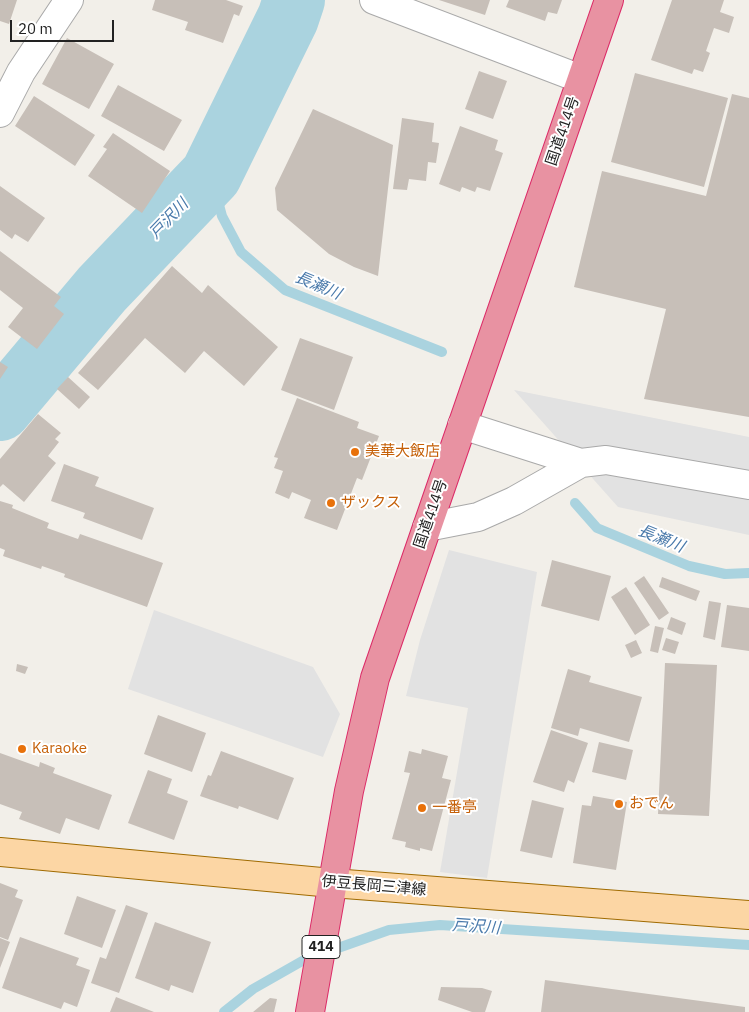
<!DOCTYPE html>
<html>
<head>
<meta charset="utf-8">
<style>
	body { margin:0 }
	#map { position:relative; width:749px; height:1012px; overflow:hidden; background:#f2efe9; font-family:"IBM Plex Sans",sans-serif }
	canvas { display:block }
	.scale { position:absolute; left:10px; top:20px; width:104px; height:22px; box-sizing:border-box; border:2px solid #222; border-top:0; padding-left:6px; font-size:15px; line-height:18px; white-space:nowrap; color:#222; -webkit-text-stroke:4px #fff; paint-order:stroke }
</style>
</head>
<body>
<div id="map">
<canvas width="749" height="1012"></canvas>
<div class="scale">20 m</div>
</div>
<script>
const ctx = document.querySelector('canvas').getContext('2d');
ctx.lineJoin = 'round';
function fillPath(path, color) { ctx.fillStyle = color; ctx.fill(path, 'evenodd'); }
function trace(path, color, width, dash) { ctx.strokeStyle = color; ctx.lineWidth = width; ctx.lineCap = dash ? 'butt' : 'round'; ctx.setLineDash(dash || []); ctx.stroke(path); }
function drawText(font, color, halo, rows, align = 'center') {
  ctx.font = font + ' "IBM Plex Sans","Noto Sans JP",sans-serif'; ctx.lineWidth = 4; ctx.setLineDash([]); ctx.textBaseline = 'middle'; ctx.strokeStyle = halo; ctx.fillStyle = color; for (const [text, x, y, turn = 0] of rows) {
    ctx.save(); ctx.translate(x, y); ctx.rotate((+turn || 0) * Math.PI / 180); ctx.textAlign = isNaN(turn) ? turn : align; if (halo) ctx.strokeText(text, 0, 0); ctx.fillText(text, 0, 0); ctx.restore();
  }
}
const parking = new Path2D(`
	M514,390L749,437V535L618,507Z
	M449,550L537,572L487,878L440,872L468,708L406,696L420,640Z
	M154,610L313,667L340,714L323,757L128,689Z`);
const stream = new Path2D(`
	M211,175L222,216L241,252L285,290L442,352
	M575,503L597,528L689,566L725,574L749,573
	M224,1012L253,989L304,960L389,930L440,925L749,945`);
const river = new Path2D(`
	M0,410L102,289L211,175L288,18L294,0`);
const building = new Path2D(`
	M0,0H17L9,24L0,21Z
	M155,0H226L243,6L239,16L234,14L223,43L185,30L188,22L152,10Z
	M439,0H490L485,15Z
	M509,0H562L557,14L548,12L545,21L506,7Z
	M672,0H724L720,12L734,17L729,33L714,28L706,51L710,53L703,72L694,69L692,74L651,60Z
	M67,38L114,64L89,109L42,84Z
	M479,71L507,81L493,119L465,109Z
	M635,73L728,98L704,187L611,162Z
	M118,85L182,120L164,151L101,116Z
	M732,94L749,98V417L644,399L666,309L574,287L602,171L706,196Z
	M34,96L95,135L75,166L15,126Z
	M313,109L393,145L378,276L354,267L329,254L277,210L275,188Z
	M402,118L434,123L432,142L439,143L436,163L428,162L426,181L409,179L407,190L393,189Z
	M460,126L498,140L495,150L503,153L490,191L477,187L475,192L462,187L460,192L439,184Z
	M113,133L170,171L142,213L88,176L107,149L103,147Z
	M0,186L45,218L28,242L15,234L12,239L0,230Z
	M0,251L61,297L54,306L64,314L37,349L8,327L23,308L0,290Z
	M172,266L202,293L208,285L278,347L244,386L204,351L185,373L145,338L98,390L78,373Z
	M300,338L353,357L334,410L281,390Z
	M0,362L8,367L0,379Z
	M68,377L90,397L79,409L57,389Z
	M297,398L359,422L357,428L379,436L362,480L357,478L337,530L304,518L311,500L292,492L289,499L275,493L283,471L274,468L278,458L274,457Z
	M38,414L61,433L55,439L59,442L48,456L56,463L24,502L3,484L0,487V459Z
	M64,464L99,477L95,486L154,508L142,540L83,518L85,513L51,501Z
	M0,501L13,505L12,508L49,523L47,528L78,539L80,534L163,563L147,607L64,577L65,574L42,566L41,569L3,556L5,550L0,548Z
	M552,560L611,576L599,621L541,606Z
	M644,576L669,613L659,620L634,583Z
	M662,577L700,591L696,601L659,587Z
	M626,587L650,625L635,635L611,597Z
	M709,601L721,603L715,640L703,637Z
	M727,605L749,608V651L721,647Z
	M671,617L686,623L682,635L667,629Z
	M655,626L664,628L658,653L650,651Z
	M666,638L679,642L675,654L662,650Z
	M636,640L642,653L631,658L625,645Z
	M665,663L717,665L709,816L658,814Z
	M17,664L28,667L25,674L16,671Z
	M568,669L591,676L589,682L642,697L629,742L580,728L578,736L551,728Z
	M158,715L206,733L192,772L144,754Z
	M551,730L588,743L574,783L568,780L564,792L533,782Z
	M599,742L633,750L626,780L592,772Z
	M422,749L448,756L442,778L451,780L432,851L420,848V851L405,847L406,842L392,839L410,773L404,772L409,751L421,754Z
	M221,751L294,778L278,820L239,806L238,809L200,796L208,775L211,776Z
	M0,753L39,767L40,762L55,768L53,773L112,795L99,830L66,818L60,834L19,819L22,812L0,804Z
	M148,770L172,779L167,793L188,801L174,840L128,823Z
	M593,796L627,802L616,870L573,863L582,805L591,806Z
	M532,800L564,808L552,858L520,851Z
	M0,883L18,890L15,897L23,900L8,940L0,937Z
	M77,896L116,910L102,948L64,934Z
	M126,905L148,913L119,993L91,983L100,957L106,959Z
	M155,922L211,942L193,993L171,985L169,991L135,978Z
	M20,937L79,958L76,965L90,970L77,1007L64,1002L61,1009L2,988Z
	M0,938L10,942L0,968Z
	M545,980L745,1007V1012H541Z
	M441,987L482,988L492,991L485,1012H472L438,1000Z
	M116,997L154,1012H110Z
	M270,998L277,999L274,1012H253Z`);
const minor = new Path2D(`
	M374,0L581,79
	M0,113L21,72L69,0
	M581,463L606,460L749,485
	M427,527L478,517L514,501L581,463L462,425`);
const major = new Path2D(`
	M0,852L332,883L749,915`);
const highway = new Path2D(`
	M310,1012L349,791L375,678L609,0`);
const markers = [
	[355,452,5,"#e8710a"],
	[331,503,5,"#e8710a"],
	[22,749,5,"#e8710a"],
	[619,804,5,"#e8710a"],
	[422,808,5,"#e8710a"]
];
const shields = [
	[321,947,38]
];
const shieldNames = [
	["414",321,947]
];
const streetNames = [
	["国道414号",563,131,-71],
	["国道414号",431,514,-71],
	["伊豆長岡三津線",374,886,5]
];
const foodNames = [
	["美華大飯店",365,452],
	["ザックス",341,503],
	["Karaoke",32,749],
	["おでん",629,804],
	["一番亭",432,808]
];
const waterNames = [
	["戸沢川",169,219,-46],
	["長瀬川",318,286,23],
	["長瀬川",661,539,22],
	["戸沢川",476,927,4]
];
fillPath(parking, '#e2e2e2');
trace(stream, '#aad3df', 10);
trace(river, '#aad3df', 62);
fillPath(building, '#c7bfb8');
trace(minor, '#a9a9a9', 30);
trace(major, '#a06b00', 30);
trace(highway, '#dc2a67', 30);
trace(minor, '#fff', 28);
trace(major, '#fcd6a4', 28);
trace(highway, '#e892a2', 28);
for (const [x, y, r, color] of markers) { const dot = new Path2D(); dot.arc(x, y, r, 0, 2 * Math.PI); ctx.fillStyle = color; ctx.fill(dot); trace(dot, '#fff', 2); }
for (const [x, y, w] of shields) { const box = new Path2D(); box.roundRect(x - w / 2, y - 11.5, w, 23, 4); ctx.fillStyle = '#fff'; ctx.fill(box); trace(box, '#222', 1); }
drawText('bold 14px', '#222', null, shieldNames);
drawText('15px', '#222', '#fff', streetNames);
drawText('15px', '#c56008', '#fff', foodNames, 'left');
drawText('italic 16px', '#4a7aab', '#fff', waterNames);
</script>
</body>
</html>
